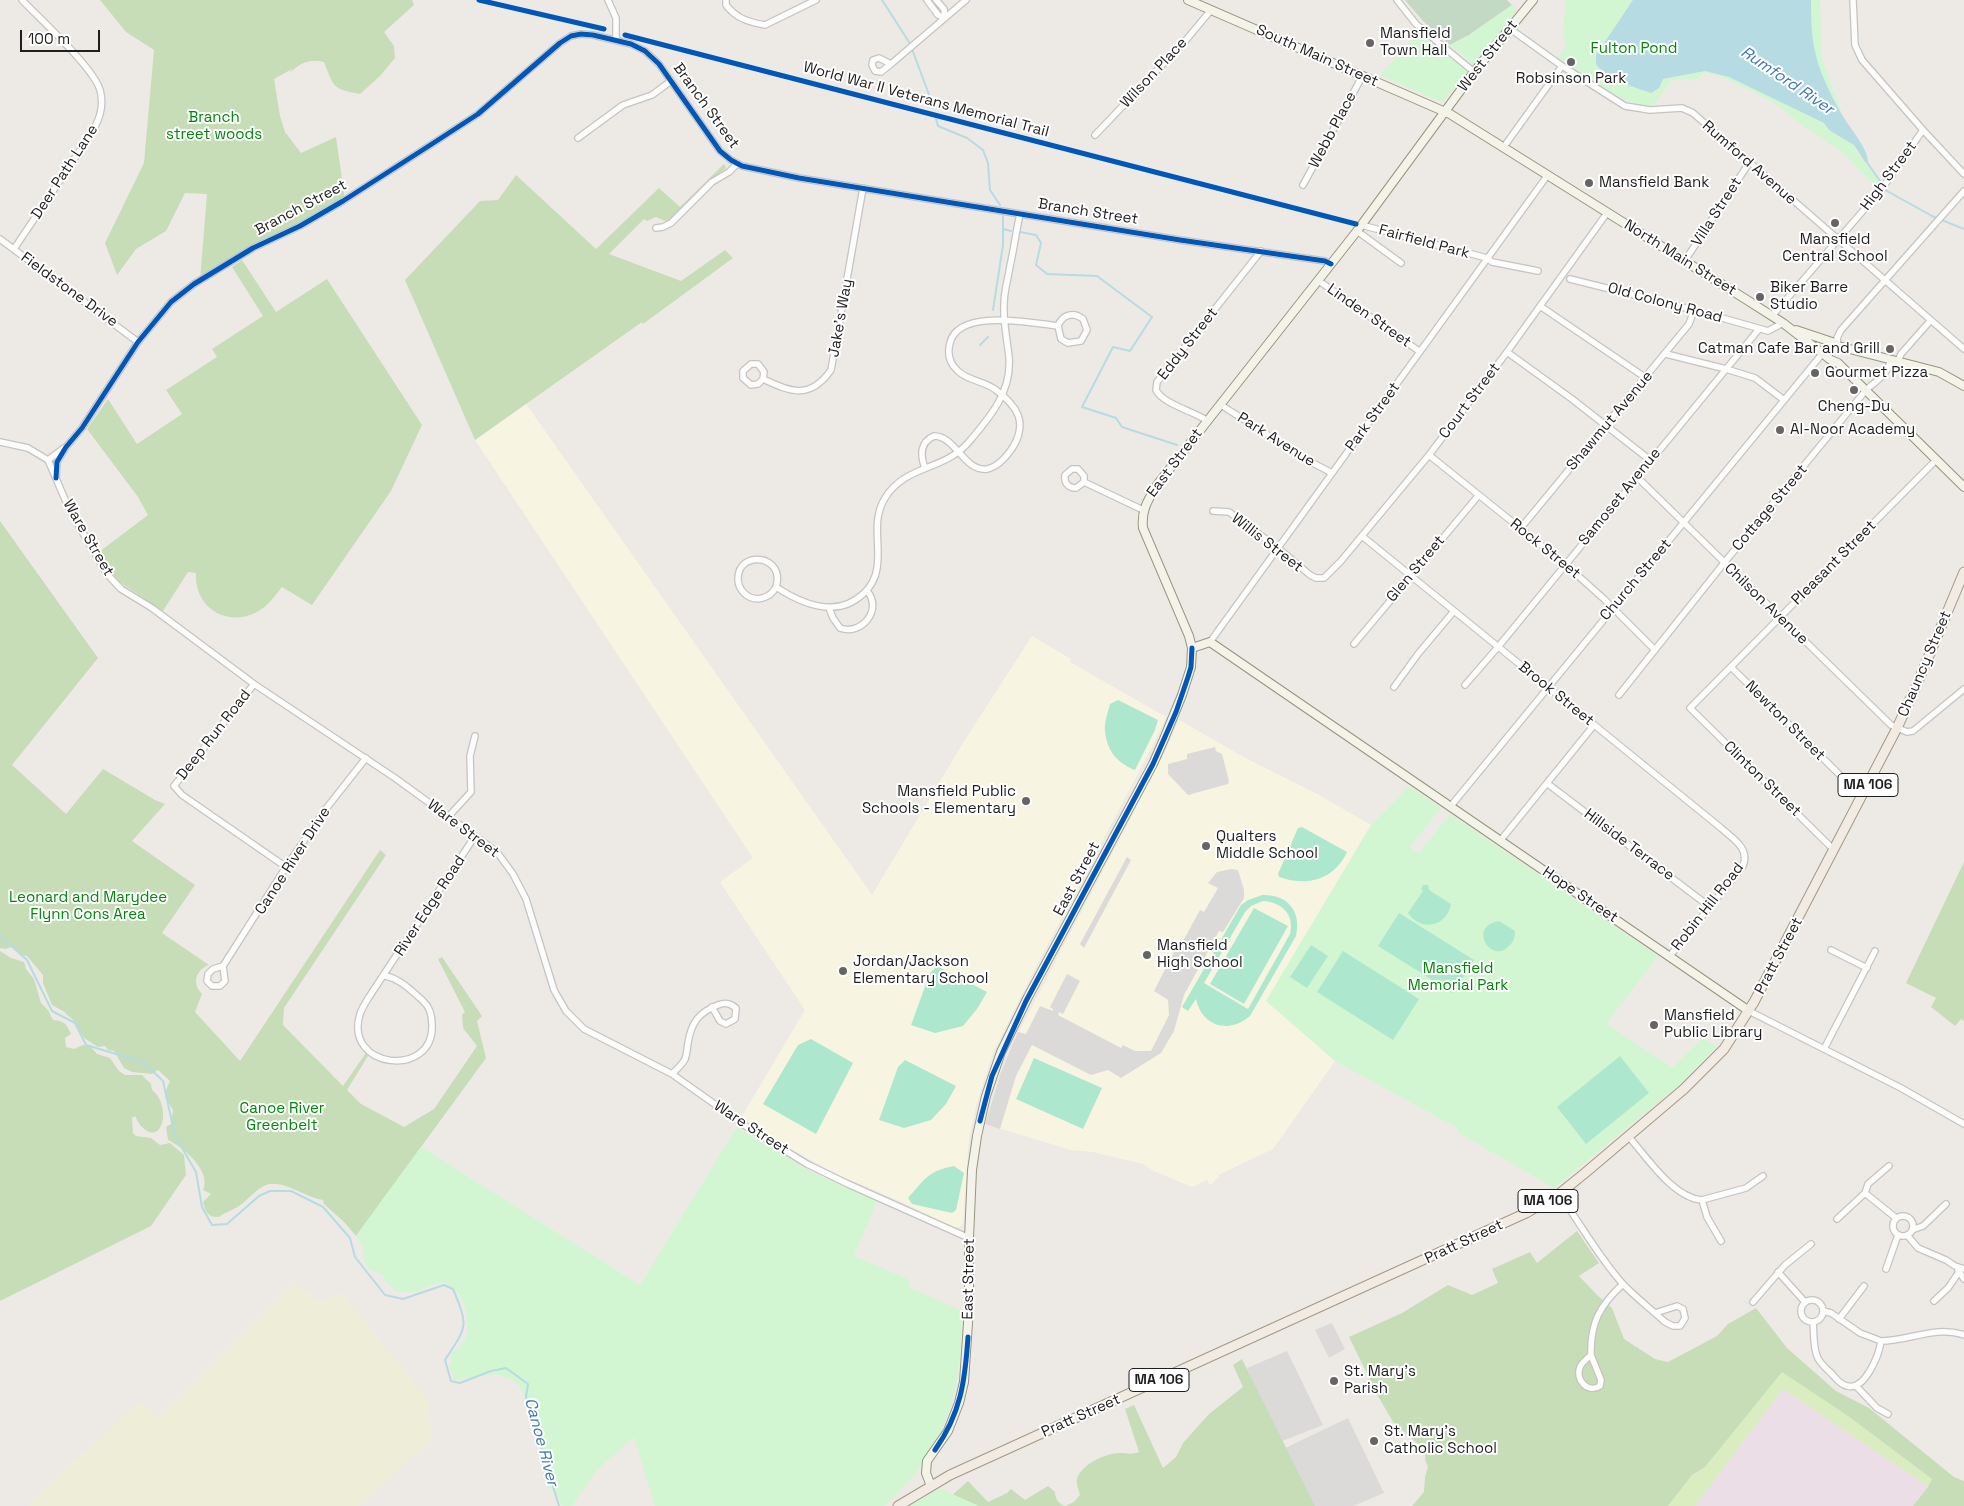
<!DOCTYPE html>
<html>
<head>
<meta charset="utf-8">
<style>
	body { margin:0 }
	#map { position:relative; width:1964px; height:1506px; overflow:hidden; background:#edeae6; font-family:"Space Grotesk",sans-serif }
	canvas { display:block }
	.scale { position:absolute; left:20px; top:30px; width:80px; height:22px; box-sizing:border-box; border:2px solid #1e1e1e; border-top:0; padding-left:6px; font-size:15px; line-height:18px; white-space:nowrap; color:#1e1e1e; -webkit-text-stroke:4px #fff; paint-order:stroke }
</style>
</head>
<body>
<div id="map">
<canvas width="1964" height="1506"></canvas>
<div class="scale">100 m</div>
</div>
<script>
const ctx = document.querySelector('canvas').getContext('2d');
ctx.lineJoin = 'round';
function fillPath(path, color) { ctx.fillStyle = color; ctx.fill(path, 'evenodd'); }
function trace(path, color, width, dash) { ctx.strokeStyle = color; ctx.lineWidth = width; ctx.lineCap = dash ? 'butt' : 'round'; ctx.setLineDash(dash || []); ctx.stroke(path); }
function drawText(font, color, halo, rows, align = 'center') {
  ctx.font = font + ' "Space Grotesk",sans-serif'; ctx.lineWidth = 4; ctx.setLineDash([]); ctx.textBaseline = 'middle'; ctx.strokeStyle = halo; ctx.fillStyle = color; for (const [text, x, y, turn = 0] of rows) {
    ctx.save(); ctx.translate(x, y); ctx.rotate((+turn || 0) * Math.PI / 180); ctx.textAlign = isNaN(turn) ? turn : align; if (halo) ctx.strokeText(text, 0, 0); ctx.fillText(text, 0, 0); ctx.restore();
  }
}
const industrial = new Path2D(`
	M1783,1389L1928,1487L1913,1506H1695Z`);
const education = new Path2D(`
	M526,404L872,895L963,743L1032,636L1071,659L1070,662L1166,717L1154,743L1027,984L993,1053L976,1106L969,1139L963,1223L960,1227H952L904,1203L834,1173L774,1140L741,1118L805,1010L720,882L753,858L475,440Z
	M1179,720L1249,760L1319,795L1371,825L1266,1001L1335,1061L1273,1149L1218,1175L1219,1177L1210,1185L1207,1180L1192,1187L1154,1171L1143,1164L1093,1152L1071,1150L985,1124L998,1080L1013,1043L1164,754Z`);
const religious = new Path2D(`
	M1215,747L1216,751L1222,754L1229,781L1228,784L1188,795L1168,774V764L1187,759V754Z
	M1127,857L1131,860L1084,948L1080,944Z
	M1231,869L1238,870L1244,890V898L1223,932L1219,931L1184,995L1174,1031L1161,1053L1121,1078L1108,1070L1091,1075L1032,1045L1016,1076L1000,1129L985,1124L1001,1072L1013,1043L1018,1032L1026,1034L1040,1006L1053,1011V1009L1050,1007L1067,974L1080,981L1063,1014L1059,1012L1058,1015L1121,1048L1123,1045L1135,1051H1151L1169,1015L1168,1000L1154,991L1180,940L1183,941L1200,910L1204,912L1218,888L1208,883L1217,872Z
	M1332,1323L1345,1349L1329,1358L1315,1330Z
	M1287,1351L1323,1425L1277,1443L1247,1368Z
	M1348,1418L1384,1493L1353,1506H1307L1281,1450Z`);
const farmland = new Path2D(`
	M295,1282L319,1303L342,1293L429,1402L431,1440L358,1506H31L28,1504L138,1403L159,1418Z`);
const grass = new Path2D(`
	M1782,1371L1848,1416L1932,1479L1928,1487L1783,1389L1695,1506H1668L1692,1475L1705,1467Z`);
const forest = new Path2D(`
	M100,0H412L414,5L384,32L394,46L395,58L380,76L360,94C332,89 334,87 324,62C310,58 299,63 289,74L292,69L274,79L280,116L285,132L301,153L336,137L345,200L200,280L207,194L185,193L166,231L136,249L117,275L105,243L144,163L154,50L126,32Z
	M724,164L726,168L714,177L670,220L665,221L656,217L647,221L644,219L609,254L681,281L725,250L733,258L643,324L642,322L475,440L405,280L480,201L498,200L516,175L596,249L659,188L680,207Z
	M242,260L276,312L327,279L422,425L391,491L312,605L282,587C274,597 268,606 257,612C226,628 194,607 196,573L188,572L163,611L118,581L110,572L99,552L148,515L138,497L87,429L108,399L137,444L182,414L166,390L217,357L212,349L263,316L232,267Z
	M0,521L98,658L12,765L66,814L103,769L155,800L165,804L132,841L195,885L162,933L209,965C195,970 192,984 202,994L195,1012L240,1061L380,850L386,855L284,1008L283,1025L343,1086L366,1053L368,1056L347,1090L361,1104L404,1127L434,1109L477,1046L463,1028L462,1015L465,1012L438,959L442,957L482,1016L477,1021L486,1058L356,1236L344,1222L324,1204L323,1200C306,1198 280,1177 264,1186C254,1191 248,1200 239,1206C233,1210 225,1212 219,1217C208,1218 205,1211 203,1202L211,1194L203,1190C212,1171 183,1147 168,1140L166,1127L171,1124L173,1110L165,1097L166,1090L170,1081L158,1070L152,1074L132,1072L124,1068L114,1051L108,1050L105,1046L98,1047L84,1038L73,1020L63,1011L52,1005L43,983V975L27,956L21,955L11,947L6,949L0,948Z
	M1964,862V1021L1961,1019L1955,1026L1931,1007L1936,998L1906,983Z
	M0,951L11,958L24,962L26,969L34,979L41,1003L48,1010L53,1020C64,1021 66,1023 71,1034L65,1038L66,1047L74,1049L83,1045L91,1047L97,1054L110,1058L119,1071L125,1075H142L151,1084L152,1090C172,1105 163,1149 141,1126C138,1123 137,1119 135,1116L132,1118L133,1133L136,1136L151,1138L160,1145L170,1143L184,1155L186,1175L151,1226L0,1301Z
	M1577,1231L1599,1263L1579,1276L1598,1296L1612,1308L1624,1339L1655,1359L1668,1362L1717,1336L1728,1324L1756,1308L1787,1348L1836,1391L1869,1408L1954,1477L1964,1481V1506H1913L1928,1487L1932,1479L1848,1416L1782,1372L1705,1467L1692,1475L1668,1506H1412L1424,1492L1425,1477L1428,1467L1425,1460L1426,1451L1393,1422L1378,1396L1349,1337L1402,1313L1448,1285L1472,1295L1498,1283L1492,1269L1530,1252L1537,1263Z
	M1242,1359L1315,1506H1065L1074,1502L1080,1495C1079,1490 1076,1484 1077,1479C1081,1465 1105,1453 1120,1453C1128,1453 1131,1455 1139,1452L1125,1409L1134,1405L1163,1468L1176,1457L1183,1443L1209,1414L1243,1387L1233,1365Z
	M968,1481L988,1502L1007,1493L1011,1489L1025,1500L1048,1486L1055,1492C1055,1499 1059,1504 1065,1506H957L949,1498Z`);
const cemetery = new Path2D(`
	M1405,0H1507L1512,5L1469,35L1450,45L1423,21Z`);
const park = new Path2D(`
	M1566,0H1820L1822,59L1856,151L1880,182L1877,187L1858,169L1844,153L1802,125L1773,102L1725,78L1704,72L1698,79L1672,80L1653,106C1619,106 1584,76 1557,58L1566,46L1563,34Z
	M1512,5L1516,8V12L1474,65L1450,45L1469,35Z
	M1419,32L1468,72L1442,102L1380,75Z
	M1409,786L1441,808L1410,847L1419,853L1450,814L1658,956L1606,1024L1672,1068L1702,1039L1717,1046L1684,1081L1554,1188L1459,1133L1456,1127L1335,1061L1266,1001L1371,825Z
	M737,1127L811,1172L877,1201L854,1256L910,1280V1288L963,1311C961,1392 948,1451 884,1506H655L634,1437L596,1471L572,1506H562L559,1498L545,1483L541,1456L527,1403L519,1386L511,1379L495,1374L452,1380L454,1377L449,1368L452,1362L450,1357L452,1352C479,1341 469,1290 442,1282L427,1286L419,1291L397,1292L385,1281L383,1275L370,1270L367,1267L363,1256V1247L356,1236L421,1147L640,1285Z
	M939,1488L979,1506H910Z`);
const pitch = new Path2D(`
	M1118,700L1158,720L1155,730L1135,770C1117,763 1107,751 1105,731C1104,723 1108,712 1110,704Z
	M1302,827L1347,852C1334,880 1307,887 1279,877L1278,874L1298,828Z
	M1423,885H1428L1429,890L1451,904C1447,927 1421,932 1408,913L1423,891L1421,889Z
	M1262,895C1287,894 1302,911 1296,936L1250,1016C1230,1034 1202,1027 1196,999L1188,1011L1182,1007L1241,905L1248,900ZM1263,901C1282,902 1295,915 1290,934L1248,1009L1204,983L1245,912L1251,906Z
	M1254,908L1288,926L1244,1004L1210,984Z
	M1399,913L1474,960L1453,993L1378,946Z
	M1499,921L1515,931C1515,937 1514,941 1509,946C1491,965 1467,926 1499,921Z
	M1311,945L1328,956L1307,988L1290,977Z
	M1343,951L1419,999L1393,1040L1317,992Z
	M937,966L987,992L977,1009L963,1026L935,1033L911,1025L930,973Z
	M811,1039L853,1063L816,1134L763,1104L798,1045Z
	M1620,1056L1649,1093L1586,1144L1557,1107Z
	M1034,1058L1102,1088L1083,1129L1016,1099Z
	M905,1060L956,1086L946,1104L931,1120L904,1128L879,1120L898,1067Z
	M954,1166L964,1173L956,1210L952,1213L912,1204L908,1198C925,1179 928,1171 954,1166Z`);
const water = new Path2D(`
	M1633,0H1811C1811,29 1812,51 1824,79C1829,90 1834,102 1841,113C1848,126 1869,149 1868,163L1865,162L1854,145L1829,130L1824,123L1729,77L1705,71L1668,78L1663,79L1659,88L1651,93C1633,86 1607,81 1596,64V55Z`);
const stream = new Path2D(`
	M882,0L911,45
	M912,49L934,108
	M936,119L938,126L967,138L983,150L988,163L990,190L1000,205
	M1866,161L1887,191L1932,216L1964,229
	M1003,216V229L1011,231
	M1020,232L1036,235L1041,243L1036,265L1047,274L1097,276L1152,317L1130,351L1113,347L1082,407L1116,418L1122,427L1177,445
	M993,310L1003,245V229
	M980,345L988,337
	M0,936L27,960L52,1011L75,1023L86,1045L143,1062L163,1081L175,1136L196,1172L202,1207L212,1225L227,1224L259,1196L270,1191H291L323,1207L350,1238L355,1257L385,1295L403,1299L444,1285L453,1289C469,1327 467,1326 445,1360L451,1381L460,1383L491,1371L506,1368L528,1384L526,1397L559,1506`);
const street = new Path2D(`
	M608,0L616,18V40
	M726,0V5C736,18 748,22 765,25L816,0
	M927,0L938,15L945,18L944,9L936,0
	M1397,0L1416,24L1474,72
	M1509,28L1562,66L1625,106L1650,110L1682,108L1693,113L1964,349
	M891,64L879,58L873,60L872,65L875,71L881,72L891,64L966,0
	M1923,130L1964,174
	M1095,135L1186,40L1211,10
	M578,138L623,105L652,95L671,81
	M1503,148L1562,66
	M1303,185L1363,75
	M1361,225L1487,258L1492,262L1538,271
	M656,228L663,227L671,223L712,182L729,172L737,164
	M1357,231L1401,263
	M0,239L138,342
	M14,249L89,137C98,123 105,108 100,90C94,68 40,19 22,0
	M1684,262L1749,163
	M1570,279L1694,310L1768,331L1783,323
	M1319,281L1419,351
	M1540,306L1646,378
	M1772,316L1881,190L1923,130L1862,60L1855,45L1853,0
	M1507,352L1572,399L1650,460
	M1666,354L1726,369L1755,378L1784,400
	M1898,361L1901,354L1931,320
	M763,379L758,384L751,385L743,378V371L751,364H758L764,372L763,379C791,392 810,400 831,370L863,188
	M1221,405L1307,460L1332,473
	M1208,421C1193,411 1163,404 1156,390L1157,382L1261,251
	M0,442L28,448L48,460L70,511L107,574L121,589L152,608L254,684L395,778L497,852L513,874L526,899L554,990L566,1011L584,1029L672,1074L747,1127L807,1164L848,1184L969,1238
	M1429,455L1566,565L1604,599L1655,650
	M48,460L64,448
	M925,468C920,455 920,442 934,436C956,436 964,472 987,469C998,467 1007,456 1013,447C1028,422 1017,406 996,390C985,381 968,381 958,371C950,364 947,354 950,343C958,308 1032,323 1058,326C1062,315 1073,311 1083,319L1087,330L1081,341L1068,343L1061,339L1058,326
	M1637,477L1891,725L1907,732L1913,731L1964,689
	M56,478L57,462L66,447L82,428L138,342L171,302L194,284L253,248L300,226L343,201L435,142L478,114L560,43L571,36L581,34L593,35L631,44L645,51L659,64L720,151L731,160L742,166L799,178L1180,240L1325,261L1331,264
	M1084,482L1076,488C1068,488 1064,483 1065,475L1072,469H1078L1084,476V482L1143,510
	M1213,511L1229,512L1278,548L1310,575L1316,578H1324L1341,561L1429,455L1507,352L1607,213
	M1520,529L1689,324L1694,310
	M1362,536L1721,828C1733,839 1750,848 1743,866L1669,957
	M776,587C770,599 754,603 744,593C740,589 738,584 738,579C738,549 786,555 776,587C802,604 836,619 863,594C870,588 876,578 877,568C881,544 871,521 885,498C905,465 943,471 968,443C990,417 1012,392 1009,357C1007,339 1003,321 1004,304C1004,291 1008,279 1010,266C1014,249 1016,231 1020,214
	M829,608L833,618L840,628C862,636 883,609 867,591
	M1210,642L1547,176
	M1354,644L1478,496
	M1731,667L1861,796
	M254,684L174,786L182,795L286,867
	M1465,685L1498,647L1759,329
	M1394,687L1418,654L1454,611
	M1619,695L1724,563L1866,390C1875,382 1890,373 1890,359
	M1548,784L1710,907
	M1450,807L1822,354L1838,346L1837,338L1841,330L1964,191
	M448,817L471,792L470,756L475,736
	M1500,841L1594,725
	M1833,849L1690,708L1936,460
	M1831,950L1867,968
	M223,966L213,969L208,974L207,981L212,986H220L225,981L223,966L286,867L325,810L366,758
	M385,976C399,978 412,991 423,1001C430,1007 432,1016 432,1025C434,1079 343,1069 360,1014C362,1008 366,1002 369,997L475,836
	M1749,1011L1901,1088L1964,1124
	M1824,1049L1875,951
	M672,1074C677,1069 682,1065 685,1059C687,1054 687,1048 688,1043C691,1023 699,1012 718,1005C725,1002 730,1003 736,1008L735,1019L726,1024L720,1021L712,1007
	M1628,1136C1647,1157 1673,1198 1702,1200L1707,1217L1721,1241
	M1865,1193L1896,1218
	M1559,1194C1580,1223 1598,1256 1622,1283C1635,1297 1651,1309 1665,1322L1673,1326H1680L1685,1318L1683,1309L1677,1306L1655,1313
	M1702,1200L1746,1188L1763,1176
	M1893 1226a10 10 0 1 1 20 0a10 10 0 1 1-20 0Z
	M1837,1219L1865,1193L1868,1184L1889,1166
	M1912,1230L1923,1226L1946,1204
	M1907,1235L1918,1248L1946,1260L1955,1266L1964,1269
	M1886,1269L1898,1235
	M1958,1270L1964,1279
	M1778,1272L1805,1302
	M1801 1311a11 11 0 1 1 22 0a11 11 0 1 1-22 0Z
	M1934,1301L1948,1288L1959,1272
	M1753,1302L1785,1265L1811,1244
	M1823,1311L1831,1313L1860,1333L1881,1341
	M1839,1319L1864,1286
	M1813,1322C1814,1332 1813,1346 1817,1356C1819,1363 1827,1369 1832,1374C1836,1379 1841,1385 1847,1386C1865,1391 1879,1355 1881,1341C1910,1341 1935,1325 1964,1335
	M1591,1355L1601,1380L1600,1386C1588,1394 1575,1380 1580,1367C1582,1362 1587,1359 1591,1355C1590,1323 1600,1305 1623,1284
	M1856,1386L1877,1408L1888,1414`);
const secondary = new Path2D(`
	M1188,0L1450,114L1747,300L1783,323L1831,360L1838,363L1964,487
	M1796,330L1835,343L1838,346L1939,372L1964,386
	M1192,648L1210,642L1749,1011
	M931,1486L926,1473L927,1461L948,1431L959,1403L964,1382L969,1308V1238L972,1170L977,1136L986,1096L1001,1052L1028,997L1153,764L1164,739L1182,695L1191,667L1192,648L1189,636L1143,528C1141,510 1148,500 1157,485L1357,231L1474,72L1533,0`);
const primary = new Path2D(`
	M898,1506L950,1475L1526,1213L1559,1194L1585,1173L1684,1089L1724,1049L1754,1002L1897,728L1915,689L1964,572`);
const cycleway = new Path2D(`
	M479,0L604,29
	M625,35L1356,224
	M56,478L57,462L66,447L82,428L138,342L171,302L194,284L253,248L300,226L343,201L435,142L478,114L560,43L571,36L581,34L593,35L631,44L645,51L659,64L720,151L731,160L742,166L799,178L1180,240L1325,261L1331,264
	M980,1121L992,1076L1026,1001L1153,764L1176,712L1188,677L1191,667L1192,648
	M935,1450C961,1413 965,1381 968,1337`);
const markers = [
	[1370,43,5,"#666564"],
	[1571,62,5,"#666564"],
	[1589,183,5,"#666564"],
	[1835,223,5,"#666564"],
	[1760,297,5,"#666564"],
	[1890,349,5,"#666564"],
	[1815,373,5,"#666564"],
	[1854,390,5,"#666564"],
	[1780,430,5,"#666564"],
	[1026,801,5,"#666564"],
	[1206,846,5,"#666564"],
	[1147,955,5,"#666564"],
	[843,971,5,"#666564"],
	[1654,1025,5,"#666564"],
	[1334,1381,5,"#666564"],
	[1374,1441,5,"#666564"]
];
const shields = [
	[1868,785,60],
	[1548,1201,60],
	[1159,1380,60]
];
const shieldNames = [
	["MA 106",1868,785],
	["MA 106",1548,1201],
	["MA 106",1159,1380]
];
const poiNames = [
	["Mansfield",1380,34],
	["Town Hall",1380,51],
	["Robsinson Park",1571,79,"center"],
	["Mansfield Bank",1599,183],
	["Mansfield",1835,240,"center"],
	["Central School",1835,257,"center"],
	["Biker Barre",1770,288],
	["Studio",1770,305],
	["Catman Cafe Bar and Grill",1880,349,"right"],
	["Gourmet Pizza",1825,373],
	["Cheng-Du",1854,407,"center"],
	["Al-Noor Academy",1790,430],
	["Mansfield Public",1016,792,"right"],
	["Schools - Elementary",1016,809,"right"],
	["Qualters",1216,837],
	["Middle School",1216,854],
	["Mansfield",1157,946],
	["High School",1157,963],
	["Jordan/Jackson",853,962],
	["Elementary School",853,979],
	["Mansfield",1664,1016],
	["Public Library",1664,1033],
	["St. Mary's",1344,1372],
	["Parish",1344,1389],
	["St. Mary's",1384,1432],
	["Catholic School",1384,1449]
];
const parkNames = [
	["Fulton Pond",1634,49],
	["Branch",214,118],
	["street woods",214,135],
	["Leonard and Marydee",88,898],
	["Flynn Cons Area",88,915],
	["Mansfield",1458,969],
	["Memorial Park",1458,986],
	["Canoe River",282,1109],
	["Greenbelt",282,1126]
];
const streetNames = [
	["South Main Street",1317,56,24],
	["West Street",1488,56,-52],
	["Wilson Place",1154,73,-47],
	["World War II Veterans Memorial Trail",926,100,15],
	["Branch Street",706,106,54],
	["Webb Place",1333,130,-62],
	["Rumford Avenue",1749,163,41],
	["Deer Path Lane",65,172,-57],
	["High Street",1889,176,-53],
	["Branch Street",301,208,-28],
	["Branch Street",1088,212,9],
	["Villa Street",1717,212,-57],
	["Fairfield Park",1424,242,15],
	["North Main Street",1680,258,32],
	["Fieldstone Drive",69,290,36],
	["Old Colony Road",1665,303,15],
	["Linden Street",1369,316,35],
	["Jake's Way",841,318,-80],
	["Eddy Street",1188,344,-52],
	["Court Street",1470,401,-53],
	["Park Street",1373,417,-54],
	["Shawmut Avenue",1610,421,-50],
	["Park Avenue",1276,440,32],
	["East Street",1175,463,-53],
	["Samoset Avenue",1620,497,-51],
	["Cottage Street",1770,508,-50],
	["Ware Street",88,538,60],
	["Willis Street",1267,543,38],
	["Rock Street",1545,549,39],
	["Pleasant Street",1834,563,-45],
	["Glen Street",1416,569,-50],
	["Church Street",1636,580,-50],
	["Chilson Avenue",1766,604,44],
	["Chauncy Street",1925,664,-67],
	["Brook Street",1556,694,39],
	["Newton Street",1785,721,45],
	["Deep Run Road",214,735,-52],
	["Clinton Street",1762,779,44],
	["Ware Street",463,829,37],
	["Hillside Terrace",1629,845,37],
	["Canoe River Drive",293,861,-57],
	["East Street",1077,879,-62],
	["Hope Street",1580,895,34],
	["River Edge Road",430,906,-57],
	["Robin Hill Road",1708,907,-52],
	["Pratt Street",1779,956,-62],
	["Ware Street",751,1128,33],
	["Pratt Street",1464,1242,-25],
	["East Street",969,1279,-89],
	["Pratt Street",1081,1416,-24]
];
const waterNames = [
	["Rumford River",1787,81,34],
	["Canoe River",541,1442,75]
];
fillPath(industrial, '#ebdee6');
fillPath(education, '#f7f5e1');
fillPath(religious, '#dbdad8');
fillPath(farmland, '#eeeed8');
fillPath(grass, '#daedc1');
fillPath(forest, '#c6ddb8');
fillPath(cemetery, '#c3d9c3');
fillPath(park, '#d2f6d1');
fillPath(pitch, '#ade8ce');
fillPath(water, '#b6dbe3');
trace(stream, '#b6dbe3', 2);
trace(street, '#c5c4c2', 8);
trace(secondary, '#96967e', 10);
trace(primary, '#a39882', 11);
trace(street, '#fcfcfb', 5.5);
trace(secondary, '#f4f3e9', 8);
trace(primary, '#f1ebe3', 9);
trace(cycleway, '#0057b8', 5);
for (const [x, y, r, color] of markers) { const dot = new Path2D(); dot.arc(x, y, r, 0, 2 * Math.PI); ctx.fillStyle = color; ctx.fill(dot); trace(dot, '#fff', 2); }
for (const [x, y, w] of shields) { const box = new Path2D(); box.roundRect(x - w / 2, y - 11.5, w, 23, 4); ctx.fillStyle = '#fff'; ctx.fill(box); trace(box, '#1e1e1e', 1); }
drawText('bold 14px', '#1e1e1e', null, shieldNames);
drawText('15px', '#1e1e1e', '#fff', poiNames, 'left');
drawText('15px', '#008709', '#fff', parkNames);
drawText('15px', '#1e1e1e', '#fff', streetNames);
drawText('italic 16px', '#3e79af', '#fff', waterNames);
</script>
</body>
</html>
